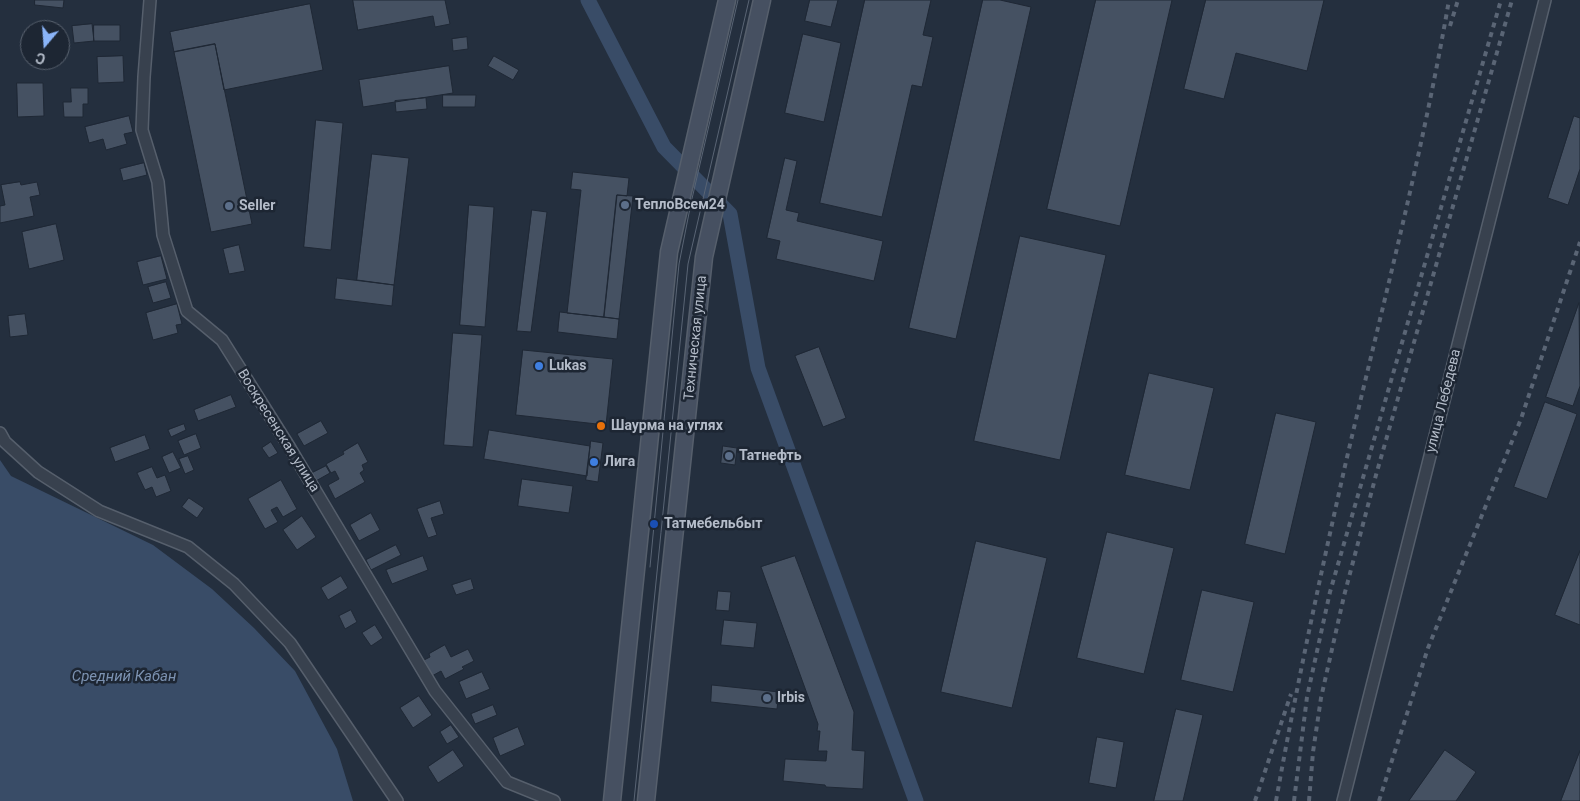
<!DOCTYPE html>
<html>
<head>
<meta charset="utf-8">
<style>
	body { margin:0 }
	#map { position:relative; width:1580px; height:801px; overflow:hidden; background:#242f3e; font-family:Roboto,sans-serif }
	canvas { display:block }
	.north { position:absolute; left:20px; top:20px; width:50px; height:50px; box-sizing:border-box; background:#1d2633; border:1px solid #59626f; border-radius:50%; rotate:198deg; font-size:14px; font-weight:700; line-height:20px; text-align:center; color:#b4bcc9 }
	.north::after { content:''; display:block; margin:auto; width:18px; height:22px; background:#8ab4f8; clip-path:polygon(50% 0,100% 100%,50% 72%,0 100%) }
</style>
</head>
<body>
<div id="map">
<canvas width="1580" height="801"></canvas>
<div class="north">С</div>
</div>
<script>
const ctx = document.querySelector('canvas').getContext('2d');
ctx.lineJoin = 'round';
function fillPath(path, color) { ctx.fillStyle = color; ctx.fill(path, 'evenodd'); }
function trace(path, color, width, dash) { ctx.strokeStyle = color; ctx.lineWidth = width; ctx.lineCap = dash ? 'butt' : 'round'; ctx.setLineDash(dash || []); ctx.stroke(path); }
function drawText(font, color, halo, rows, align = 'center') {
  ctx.font = font + ' Roboto,sans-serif'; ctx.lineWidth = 5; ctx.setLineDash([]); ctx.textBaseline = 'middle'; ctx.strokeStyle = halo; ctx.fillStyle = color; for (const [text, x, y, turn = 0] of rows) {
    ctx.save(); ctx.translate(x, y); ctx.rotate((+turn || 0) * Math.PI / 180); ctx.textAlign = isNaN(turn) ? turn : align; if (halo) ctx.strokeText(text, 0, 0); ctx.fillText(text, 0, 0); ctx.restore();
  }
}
const water = new Path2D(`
	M0,460L11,476L153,545L212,589L254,628L295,671L337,749L353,801H0Z`);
const canal = new Path2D(`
	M588,0L664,147L730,214L758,368L916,801`);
const building = new Path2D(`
	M35,0H64L63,8L35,5Z
	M353,0H445L450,24L435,27L433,16L358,30Z
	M810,0H838L831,27L805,21Z
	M865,0H931L923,35L933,37L922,87L912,85L882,217L820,203Z
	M983,0H1000L1031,7L956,339L909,328Z
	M1096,0H1172L1120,226L1047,209Z
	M1206,0H1324L1307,71L1236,53L1224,99L1184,89Z
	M310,4L323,70L224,90L215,44L174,52L170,32Z
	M92,24L94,41L74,43L72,26Z
	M94,25H120V41H94Z
	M803,34L841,43L824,122L785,113Z
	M467,37L468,49L453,51L452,39Z
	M215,44L252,224L211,232L174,52Z
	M123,56L124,82L98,83L97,57Z
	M494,56L519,70L513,80L488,66Z
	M449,66L453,93L363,107L359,80Z
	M17,83H43L44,116L18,117Z
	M71,88H88V104H83V117H64L63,102H71Z
	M443,95H476L475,107H443Z
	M426,98L427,109L396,112L395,101Z
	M129,116L133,132L124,134L127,144L106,150L103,139L89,143L85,127Z
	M1574,116L1580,118V169L1568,205L1548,198Z
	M316,120L343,123L331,250L304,247Z
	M372,154L409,158L394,285L357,280Z
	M785,158L797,161L786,210L799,213L797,221L883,241L874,281L776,259L780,241L767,238Z
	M144,163L147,175L123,181L120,169Z
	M573,172L629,178L627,196L617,195L604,317L567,313L581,190L571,189Z
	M20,182L21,185L37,182L40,195L30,197L34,216L0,223V206L5,205L1,185Z
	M617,195L633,196L619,319L604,317Z
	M469,205L494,207L485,327L460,325Z
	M532,210L547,212L531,332L517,331Z
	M56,224L64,260L29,269L22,232Z
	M1020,236L1106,255L1060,460L974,441Z
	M239,245L245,271L229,274L223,249Z
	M161,256L167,279L143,285L137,262Z
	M337,278L394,285L392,306L335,299Z
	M166,282L171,298L153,303L148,287Z
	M1579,303L1580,386L1573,406L1546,397Z
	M177,304L182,324L176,325L178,333L153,340L146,313Z
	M560,312L619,319L617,339L558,332Z
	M25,314L28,335L10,337L8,316Z
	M453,333L482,335L473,447L444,445Z
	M819,347L846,418L823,427L795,356Z
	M523,350L613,359L606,425L516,415Z
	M1149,373L1214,388L1190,490L1125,475Z
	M231,395L236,407L198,421L194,410Z
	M1545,402L1577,414L1547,499L1514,487Z
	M1276,413L1316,422L1285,554L1245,544Z
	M321,421L328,433L304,446L297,434Z
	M184,424L186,430L171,437L168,430Z
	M489,430L590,446L587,476L484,459Z
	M196,434L201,448L184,455L178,441Z
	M145,435L150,449L115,462L110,448Z
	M591,441L603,443L598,482L586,480Z
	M271,442L278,453L269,458L262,448Z
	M358,443L368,462L362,465L364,470L360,473L365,482L335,499L328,485L339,479L335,471L331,473L326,464L344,454L343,452Z
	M723,446L737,448L735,465L721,463Z
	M173,452L181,468L169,473L162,457Z
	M188,456L194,470L185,474L179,459Z
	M326,466L330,473L314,482L310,474Z
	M152,467L157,478L165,475L171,491L156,497L152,487L145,490L137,473Z
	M522,479L573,486L569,513L518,506Z
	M281,480L297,509L283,517L277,507L271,510L278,522L265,529L248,499Z
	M189,498L204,508L197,518L182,507Z
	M440,501L444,514L431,518L437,535L428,538L417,509Z
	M371,513L380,530L359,541L350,525Z
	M302,516L316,537L297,550L283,530Z
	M1107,532L1174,548L1144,674L1077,658Z
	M976,541L1047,558L1012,708L941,692Z
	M396,545L401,555L371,570L366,560Z
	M1580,551V625L1555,615Z
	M423,556L428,570L392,584L386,570Z
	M795,556L854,712L852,750L865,751L863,789L826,787L825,785L783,781L785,759L826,761L827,751H818L820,731H817L818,724L761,567Z
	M341,576L348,588L328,600L321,588Z
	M471,579L474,589L456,595L452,585Z
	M1202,590L1254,602L1233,692L1181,680Z
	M718,591L731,592L729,611L716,610Z
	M351,610L357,622L345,629L339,616Z
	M724,620L757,623L754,648L721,645Z
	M375,625L383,638L371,646L362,633Z
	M445,645L451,657L468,649L474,661L462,667L464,669L445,679L441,671L432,676L424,660L430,657L429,654Z
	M482,672L490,689L466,699L459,682Z
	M712,685L779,692L777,709L711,702Z
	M419,696L432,715L413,728L400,708Z
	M493,705L497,715L475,724L471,714Z
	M1176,709L1203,715L1183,801H1154Z
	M451,725L459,737L447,744L440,732Z
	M518,727L525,745L500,756L493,738Z
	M1097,737L1124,742L1116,788L1089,783Z
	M453,750L464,766L438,783L428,767Z
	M1445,750L1476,772L1456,801H1409Z
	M1580,751V801H1561Z`);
const minor = new Path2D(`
	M150,0L144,77L142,130L158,182L163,235L187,311L222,340L290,448L435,691L507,782L554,801
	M0,433L5,442L38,472L99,511L188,547L234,584L290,643L397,801
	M1343,801L1545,0`);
const secondary = new Path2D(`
	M612,801L669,252L727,0
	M646,801L704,257L762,0`);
const tram = new Path2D(`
	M650,567L679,264L691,203L738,0
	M634,801L688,264L749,0`);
const rail = new Path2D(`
	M1450,26L1458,0
	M1255,801L1291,694
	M1276,801C1296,689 1320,577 1345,466C1381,311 1422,157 1449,0
	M1294,801L1307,697L1330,592L1501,0
	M1309,801L1313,752L1321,698L1344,596L1376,475L1512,0
	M1379,801L1428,648L1521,419L1580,242`);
const markers = [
	[625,205,5,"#5c6f8a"],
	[229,206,5,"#5c6f8a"],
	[539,366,5,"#3f7fe0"],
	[601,426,5,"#e8710a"],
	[729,456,5,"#5c6f8a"],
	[594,462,5,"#3f7fe0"],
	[654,524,5,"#1a4fb4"],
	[767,698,5,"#5c6f8a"]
];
const poiNames = [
	["ТеплоВсем24",635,205],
	["Seller",239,206],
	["Lukas",549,366],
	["Шаурма на углях",611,426],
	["Татнефть",739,456],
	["Лига",604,462],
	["Татмебельбыт",664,524],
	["Irbis",777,698]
];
const streetNames = [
	["Техническая улица",696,338,-84],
	["улица Лебедева",1444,401,-76],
	["Воскресенская улица",278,431,58]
];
const waterNames = [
	["Средний Кабан",124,677]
];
fillPath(water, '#394c67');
trace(canal, '#394c67', 15);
fillPath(building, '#455162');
trace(building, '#1f2835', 1);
trace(minor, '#565f6c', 14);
trace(secondary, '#565f6c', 19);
trace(minor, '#38414e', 11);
trace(secondary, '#465061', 16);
trace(tram, '#5a6575', 1);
trace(rail, '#5a6575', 4, [5, 5]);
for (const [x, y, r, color] of markers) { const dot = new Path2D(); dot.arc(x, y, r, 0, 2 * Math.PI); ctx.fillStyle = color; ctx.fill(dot); trace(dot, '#1d2633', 2); }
drawText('bold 14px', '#b4bcc9', '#1d2633', poiNames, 'left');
drawText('14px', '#b4bcc9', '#1d2633', streetNames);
drawText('italic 15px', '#7c92b1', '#1d2633', waterNames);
</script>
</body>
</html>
